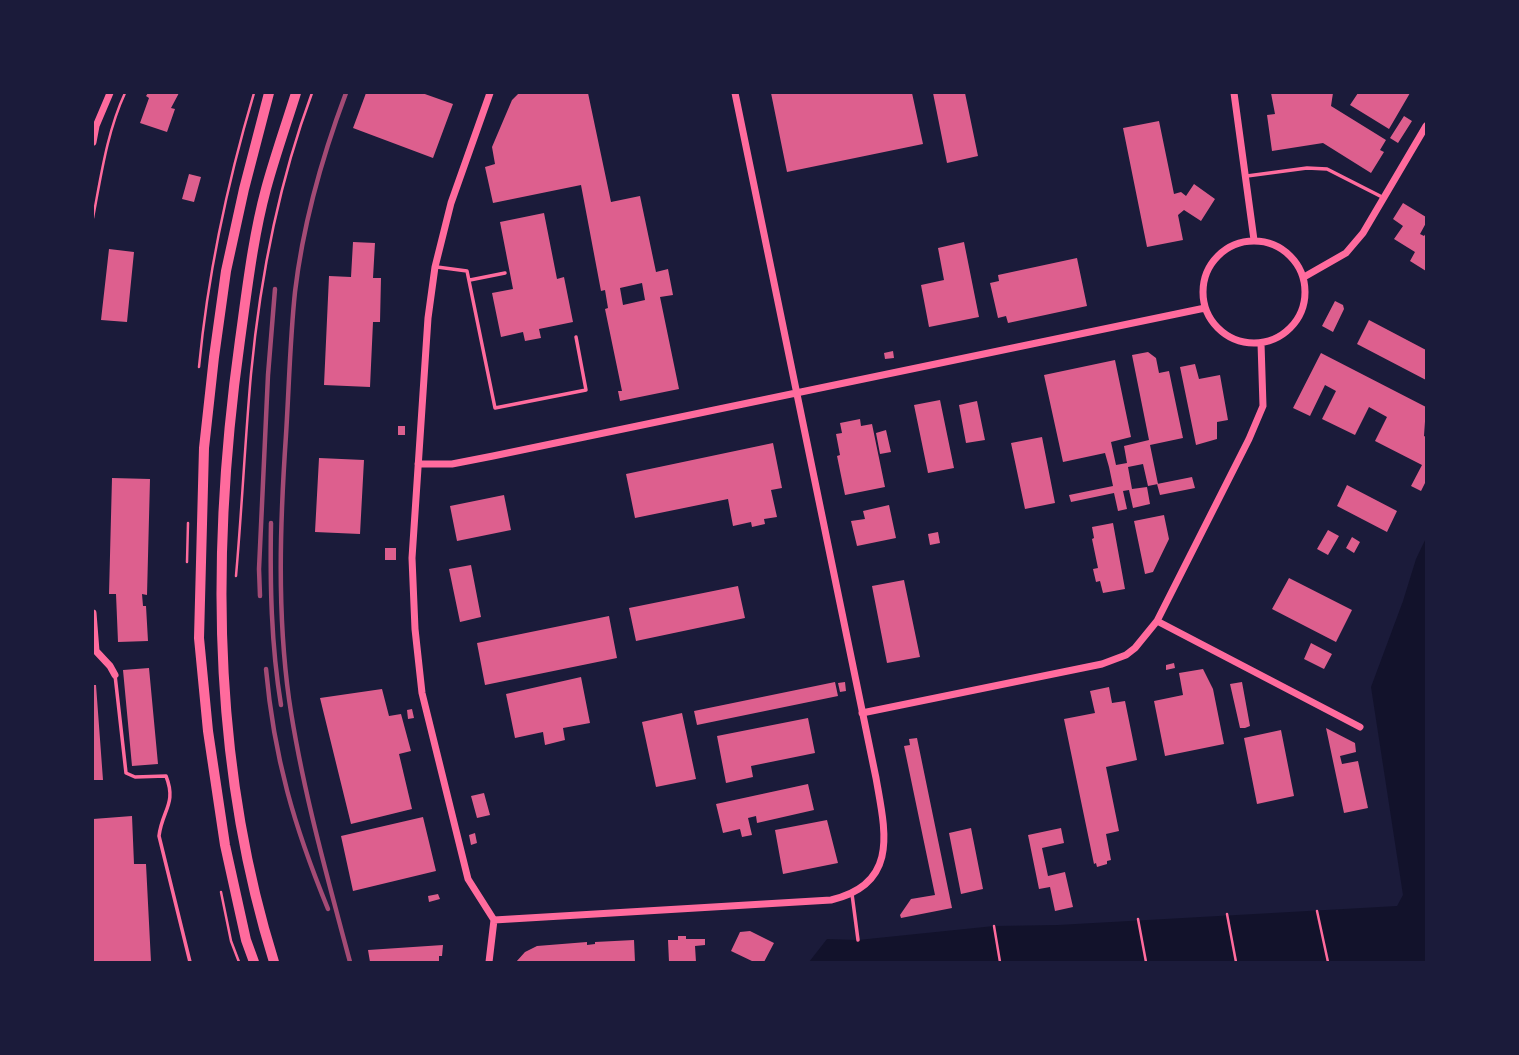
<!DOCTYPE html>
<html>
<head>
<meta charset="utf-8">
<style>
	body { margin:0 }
	#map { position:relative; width:1519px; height:1055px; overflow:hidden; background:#1b1b3a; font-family:Figtree,sans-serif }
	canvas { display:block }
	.frame { position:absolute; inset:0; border:94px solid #1b1b3a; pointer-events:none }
</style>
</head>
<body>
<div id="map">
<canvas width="1519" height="1055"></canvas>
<div class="frame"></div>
</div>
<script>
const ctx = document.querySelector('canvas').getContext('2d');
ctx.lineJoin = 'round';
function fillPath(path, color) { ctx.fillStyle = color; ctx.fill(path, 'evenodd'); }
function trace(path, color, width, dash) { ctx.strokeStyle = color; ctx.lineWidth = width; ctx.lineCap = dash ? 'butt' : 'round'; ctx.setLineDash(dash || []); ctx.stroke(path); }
const water = new Path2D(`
	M1426,538V962H809L827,939L858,940L994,926L1058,925L1397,906L1403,895L1371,687L1403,601L1416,559Z`);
const building = new Path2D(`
	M148,93H179L171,108L175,109L167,132L140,123L149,98L146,96Z
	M366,93H422L453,104L433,158L353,128Z
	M519,93H588L611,202L640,196L656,272L668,269L673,295L660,297L679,389L620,401L618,391H622L605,309L608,308L605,290L601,291L581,185L493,203L485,167L495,164L492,147L512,100ZM642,283L645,300L623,305L620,288Z
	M771,93H912L923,144L787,172Z
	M933,93H965L978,156L947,163Z
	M1271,93H1333L1331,106L1386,140L1380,150L1384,152L1371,173L1323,143L1272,151L1267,115L1275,114Z
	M1358,93H1410L1389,129L1350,105Z
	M1404,116L1412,121L1398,143L1390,138Z
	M1159,121L1174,194L1181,192L1186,196L1194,184L1215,199L1201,221L1184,210L1178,215L1183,240L1147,247L1123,128Z
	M189,174L201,177L194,202L182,199Z
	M1403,203L1426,217V223L1420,234L1424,236L1426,233V271L1410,261L1415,252L1394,239L1403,226L1393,219Z
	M544,213L557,279L564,277L573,322L539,329L541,338L525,341L523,332L501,337L492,293L513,289L500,222Z
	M353,242L375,243L373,278H381L380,322H373L370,387L324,385L329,276L351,277Z
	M964,242L979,317L929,327L921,285L944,280L938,248Z
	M109,249L134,252L127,322L101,320Z
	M1077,258L1087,306L1008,323L1006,316L998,318L990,283L999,281L998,275Z
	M1335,301L1343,305L1344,309L1333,332L1322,326Z
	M1369,320L1426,350V380L1357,344Z
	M893,351L894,358L885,359L884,353Z
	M1148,352L1156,358L1159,373L1169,371L1183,438L1150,445L1158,484L1148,486L1143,464L1128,467L1132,489L1147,487L1150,504L1133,508L1129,490L1123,491L1127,509L1118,511L1114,493L1071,502L1069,495L1113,486L1109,467L1105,453L1063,462L1044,375L1115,360L1131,437L1111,442L1116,465L1127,463L1124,446L1149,440L1132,355Z
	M1321,353L1426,407L1424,436L1426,437V481L1421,491L1411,486L1422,465L1375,441L1387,417L1369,407L1355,435L1322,419L1336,391L1325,385L1310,416L1293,408Z
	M1195,364L1199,379L1220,375L1228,420L1217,422V439L1196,445L1180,367Z
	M940,400L954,468L928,473L914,405Z
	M977,401L985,440L966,443L959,405Z
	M860,419L861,426L872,424L885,487L845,495L837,456L840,455L836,434L842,433L840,423Z
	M398,426H405V435H398Z
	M886,430L891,452L880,454L876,433Z
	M1042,437L1055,503L1025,509L1011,443Z
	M773,443L782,488L771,490L777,517L764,519L765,524L752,527L751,522L733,526L728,499L635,518L626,474Z
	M319,458L364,460L360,534L315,532Z
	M1192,477L1195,488L1160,495L1157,484Z
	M112,478L150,479L147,595L142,594L143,606H146L148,641L118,642L116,594H109Z
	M1347,485L1397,511L1387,532L1337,506Z
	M504,495L511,530L457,541L450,506Z
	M889,505L896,538L857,546L851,521L865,519L863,511Z
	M1164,515L1169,539L1153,572L1145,574L1134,521Z
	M1113,523L1125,589L1103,593L1100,581L1096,582L1093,569L1098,568L1092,539L1094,538L1092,527Z
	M1328,530L1339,536L1328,555L1317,549Z
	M938,532L940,543L930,545L928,534Z
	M1352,537L1360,542L1354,553L1346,548Z
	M385,548H396V560H385Z
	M471,565L481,617L460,622L449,569Z
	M1289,578L1352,610L1336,642L1272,609Z
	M904,580L920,657L887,663L872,586Z
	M738,586L745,618L636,641L629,608Z
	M609,616L617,658L485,685L477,643Z
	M1311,643L1332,654L1324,669L1304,659Z
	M1174,663L1175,668L1166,670V665Z
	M149,668L158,764L132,766L123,670Z
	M1203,669L1213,689L1224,744L1165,756L1154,701L1183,695L1179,673Z
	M581,677L590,723L563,728L565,740L545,745L543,732L515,738L506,694Z
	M835,682L838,696L697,725L694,711Z
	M845,682L846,691L840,692L838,683Z
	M1242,682L1250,726L1245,728H1240L1230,684Z
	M93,685H96L103,780H93Z
	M1109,687L1112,703L1125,701L1137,760L1106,767L1119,831L1106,834L1111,860L1107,861V864L1097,867L1096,863L1094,864L1064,719L1095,713L1090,691Z
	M382,689L389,716L401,714L411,751L399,754L412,809L351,824L320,698Z
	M412,709L414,718L408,719L407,710Z
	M682,713L696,779L656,787L642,722Z
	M808,718L815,753L751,766L753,777L726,783L717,736Z
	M1326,728L1355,743L1356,752L1340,756L1342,764L1358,761L1368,808L1344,813Z
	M1281,730L1294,796L1257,804L1244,738Z
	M917,738L952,908L901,918L900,915L911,899L935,895L904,746L910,745L909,739Z
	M808,784L814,810L757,823L756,816L748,818L752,835L742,837L740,829L723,833L716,804Z
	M484,793L490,815L477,818L471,796Z
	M132,816L134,864H146L151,962H93V819Z
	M423,817L436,871L353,891L341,836Z
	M827,820L838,863L783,874L775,830Z
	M971,828L983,889L961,894L949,833Z
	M1061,828L1064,843L1042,848L1048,876L1065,872L1073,907L1055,911L1050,887L1039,889L1028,835Z
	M475,833L477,843L471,845L469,835Z
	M438,894L440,899L429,902L428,896Z
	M750,931L774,943L764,962H754L731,951L740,932Z
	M678,936H686V939H705V945L695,946L696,962H669L668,940H678Z
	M634,940L635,962H516L525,952L537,946L587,942V945L595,944V942Z
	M443,945L442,956H439V962H370L368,950Z`);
const path = new Path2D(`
	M93,218C101,176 107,132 125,93
	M199,367C208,272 227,184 254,93
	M187,562L188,523
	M236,576C242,508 245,441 251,374C260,279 279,182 312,93
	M221,892L231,941L239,962
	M1317,911L1328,962
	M1227,914L1236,962
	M1138,919L1146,962
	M994,926L1000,962`);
const service = new Path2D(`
	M1247,176L1307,168L1327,169L1384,198
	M437,267L467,271L495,408L586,390L576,337
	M470,280L505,273
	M115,675L126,773L135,777L166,776C177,804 162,810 159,836L190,962
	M852,894L858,940`);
const minor = new Path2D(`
	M490,93L451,203L435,267L428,318L412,558L415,629L422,693L468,879L494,920
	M1234,93L1254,240
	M93,142L96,126L110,93
	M1203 292a51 51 0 1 1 102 0a51 51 0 1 1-102 0Z
	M1304,277L1346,253L1363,233L1426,126
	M418,464H452L493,456L1205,308
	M93,613L96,651L110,666L115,675
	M1157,621L1360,727
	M862,713L1102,664L1126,655L1135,648L1157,621L1249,439L1263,406L1261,343
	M494,920L831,900C900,884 885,830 876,778L735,93
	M489,962L494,920`);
const primary = new Path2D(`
	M254,962L246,940L225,845L208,731L199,638L204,448L214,357L226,271L244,189L269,93
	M274,962C211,761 211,547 240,340C247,290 253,237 266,189C275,156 286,125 296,93`);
const rail = new Path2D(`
	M346,93C322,157 303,224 295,292C290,339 289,388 286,435C280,523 277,612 289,699C302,788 327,876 350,962
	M271,523C270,584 271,644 281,705
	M260,596L259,569L268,375L275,289
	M266,669C274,758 294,826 328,909`);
fillPath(water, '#12122b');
fillPath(building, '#dd5f8e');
trace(path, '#ff6b9d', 2.5);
trace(service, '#ff6b9d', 3.5);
trace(minor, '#ff6b9d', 7);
trace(primary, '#ff6b9d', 10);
trace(rail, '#a44b75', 4.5);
</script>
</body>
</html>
